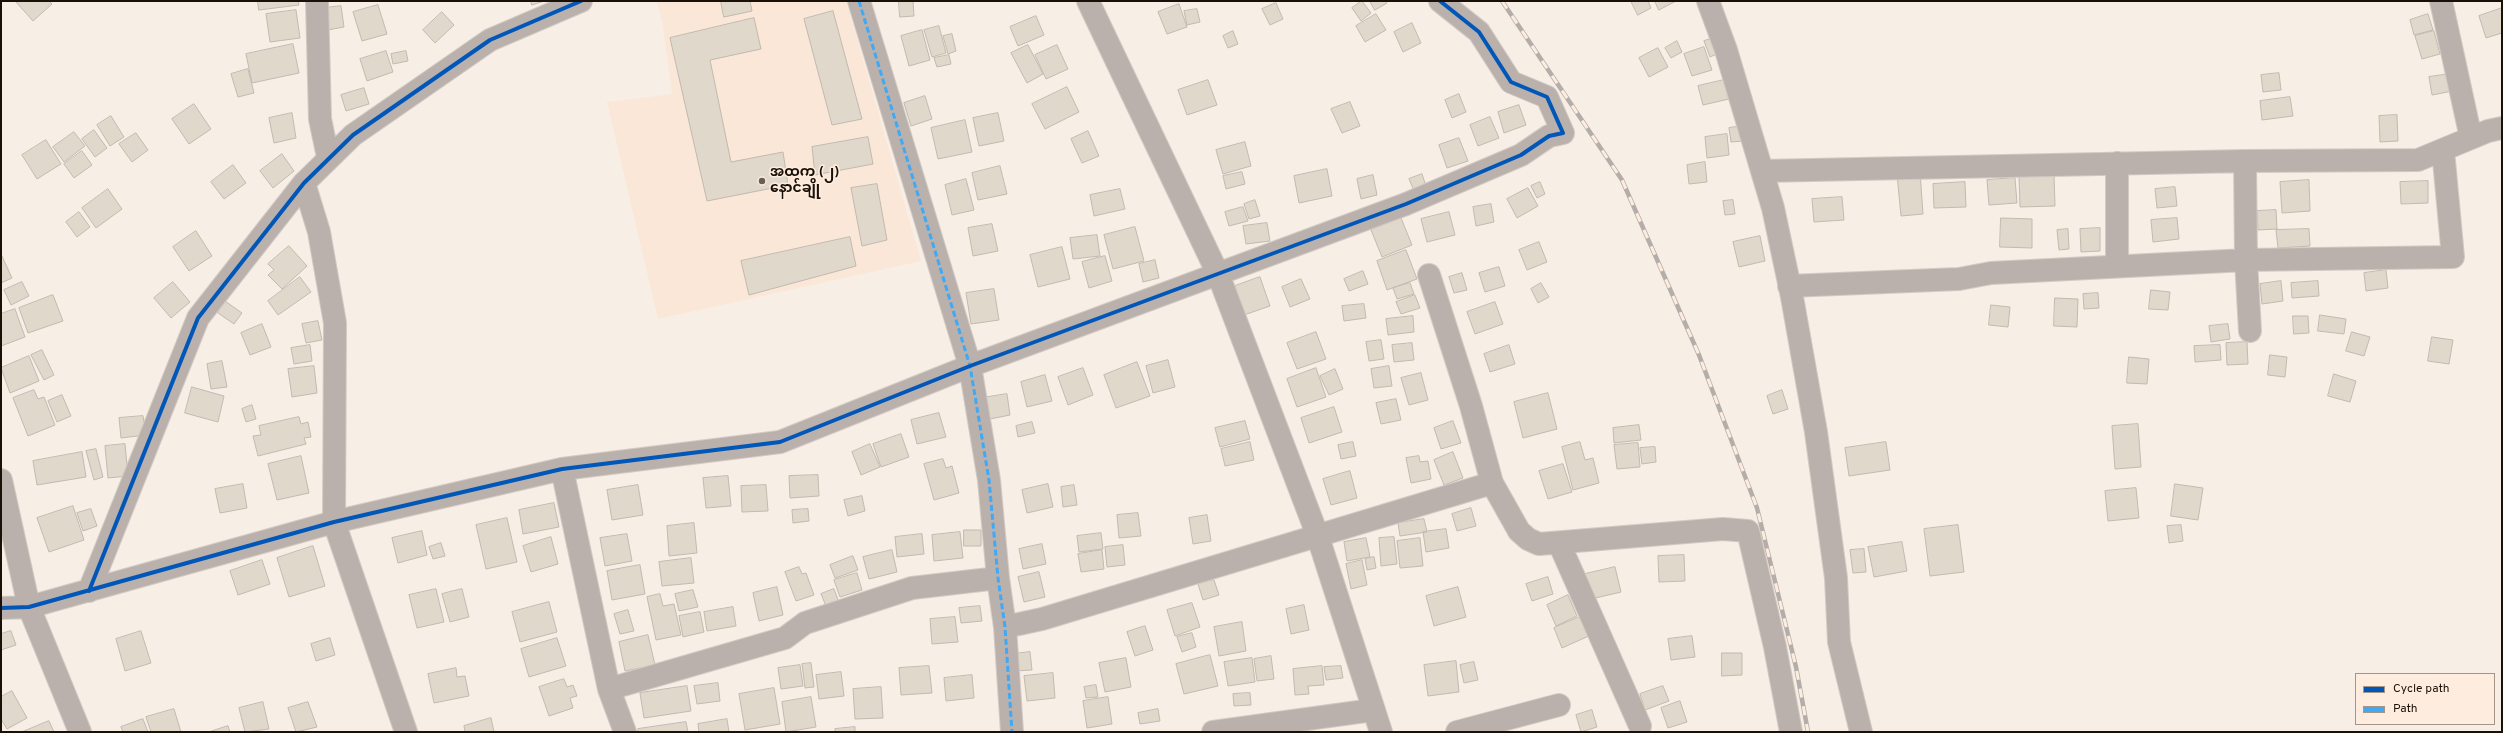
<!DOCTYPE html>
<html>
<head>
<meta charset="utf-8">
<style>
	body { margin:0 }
	#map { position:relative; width:2503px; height:733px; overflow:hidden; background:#f7eee5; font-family:Overpass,sans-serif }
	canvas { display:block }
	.frame { position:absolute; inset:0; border:2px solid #1a1008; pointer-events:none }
	.legend { position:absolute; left:2355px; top:673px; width:140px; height:52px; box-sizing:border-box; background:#feedde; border:1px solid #a39588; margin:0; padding:5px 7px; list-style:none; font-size:12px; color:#1a1008 }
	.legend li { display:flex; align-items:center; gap:8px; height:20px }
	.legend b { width:20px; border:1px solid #a39588 }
</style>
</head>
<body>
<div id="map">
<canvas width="2503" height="733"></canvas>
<div class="frame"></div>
<ul class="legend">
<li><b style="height:5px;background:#0057b8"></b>Cycle path</li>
<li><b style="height:5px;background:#3fa9f5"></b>Path</li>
</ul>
</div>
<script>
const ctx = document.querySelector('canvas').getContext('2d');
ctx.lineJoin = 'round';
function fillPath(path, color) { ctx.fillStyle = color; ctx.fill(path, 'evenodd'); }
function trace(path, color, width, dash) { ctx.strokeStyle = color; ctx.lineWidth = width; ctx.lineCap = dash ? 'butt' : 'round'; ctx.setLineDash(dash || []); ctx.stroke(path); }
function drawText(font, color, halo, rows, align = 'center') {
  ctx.font = font + ' Overpass,"Noto Sans Myanmar",sans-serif'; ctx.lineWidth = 3; ctx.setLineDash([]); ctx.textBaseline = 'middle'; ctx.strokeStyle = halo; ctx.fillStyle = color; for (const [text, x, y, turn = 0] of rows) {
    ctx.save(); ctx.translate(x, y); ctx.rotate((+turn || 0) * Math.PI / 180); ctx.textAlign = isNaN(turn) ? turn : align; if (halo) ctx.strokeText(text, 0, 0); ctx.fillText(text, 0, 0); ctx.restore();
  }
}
const built = new Path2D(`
	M657,1H846L921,261L658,319L607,102L672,94L663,26Z`);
const building = new Path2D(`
	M49,1L52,4L33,21L16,2Z
	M258,1H298L299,5L259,10Z
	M531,1H544L532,5Z
	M721,1H750L752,11L724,17Z
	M899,1H913L914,16L900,17Z
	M1362,1L1371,13L1361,21L1352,8Z
	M1370,1H1386L1387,3L1375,10Z
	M1631,1H1648L1651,8L1638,15Z
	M1655,1H1676L1659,10Z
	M1276,3L1283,19L1270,25L1262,9Z
	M1179,4L1187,27L1167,34L1158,12Z
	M378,5L387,34L362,41L353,12Z
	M341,6L344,27L328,30L325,8Z
	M2502,8V33L2486,38L2479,16Z
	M1197,9L1200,22L1187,25L1184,11Z
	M296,10L300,38L270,42L266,14Z
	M833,11L862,119L832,125L804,19Z
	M442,12L454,25L435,43L423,30Z
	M1376,14L1386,30L1365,42L1356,26Z
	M2428,14L2433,30L2414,35L2410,20Z
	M1036,16L1044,35L1018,46L1010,27Z
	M754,18L761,49L710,60L731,162L783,152L788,185L707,201L670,38Z
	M1412,23L1421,43L1403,52L1394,32Z
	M939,26L946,53L932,57L924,30Z
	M922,30L930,60L909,66L901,36Z
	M1233,31L1238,44L1228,48L1223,36Z
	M2434,31L2440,54L2422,59L2415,36Z
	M952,34L956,51L948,54L943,36Z
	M1714,38L1719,53L1710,57L1704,41Z
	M1677,41L1682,52L1671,58L1665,48Z
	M293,44L299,73L252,83L246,54Z
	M1028,45L1043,74L1027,83L1011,53Z
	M1057,45L1068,69L1046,79L1035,55Z
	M1704,47L1712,70L1692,76L1684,54Z
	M1658,48L1668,67L1649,77L1639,58Z
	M386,51L393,72L367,81L360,59Z
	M406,51L408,61L393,64L391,54Z
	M949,55L951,64L937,67L934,58Z
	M248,69L254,93L238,97L231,74Z
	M2279,73L2281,90L2263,92L2261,75Z
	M2450,74L2453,91L2432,95L2429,77Z
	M1208,80L1217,105L1187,115L1178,90Z
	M1724,80L1729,99L1703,105L1698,86Z
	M1067,87L1079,112L1045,129L1032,104Z
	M364,88L369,104L346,111L341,95Z
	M1459,94L1466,112L1452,118L1445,100Z
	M925,96L932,119L911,126L904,103Z
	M2290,97L2293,116L2262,120L2260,101Z
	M1350,102L1360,126L1342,133L1331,109Z
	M194,104L211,129L189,144L172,119Z
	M1519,105L1526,125L1504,133L1498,112Z
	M292,113L296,138L274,143L269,118Z
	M998,113L1004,141L979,146L973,118Z
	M2397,115L2398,141L2380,142L2379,116Z
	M111,116L124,137L110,146L97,125Z
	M1490,117L1499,138L1478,146L1470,125Z
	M965,120L972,152L938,159L931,128Z
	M1743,126L1744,141L1731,142L1729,128Z
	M94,130L107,148L95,157L82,139Z
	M1088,131L1099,156L1082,163L1071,139Z
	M74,132L85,146L64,162L53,147Z
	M136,133L148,150L132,162L119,144Z
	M1727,134L1729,155L1707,158L1705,137Z
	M868,137L873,164L815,175L812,147Z
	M1459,138L1468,161L1447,168L1439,145Z
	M46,140L61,164L37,179L22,155Z
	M1245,142L1251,166L1223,174L1216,150Z
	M82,151L92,165L74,178L64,164Z
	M282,154L294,171L273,188L260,171Z
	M1705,162L1707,182L1689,184L1687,165Z
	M233,165L246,183L224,199L211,182Z
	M1000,166L1007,194L978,200L972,173Z
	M1327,169L1332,196L1299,203L1294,176Z
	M1242,172L1245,184L1226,189L1223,176Z
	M1920,172L1923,214L1901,216L1897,174Z
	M1422,174L1427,189L1415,193L1409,179Z
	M1373,175L1377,195L1361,199L1357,179Z
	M2054,175L2055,206L2020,207L2019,176Z
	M2015,178L2017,203L1989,205L1987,180Z
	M966,179L974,210L952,215L945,185Z
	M2309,180L2310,211L2282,213L2280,182Z
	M2428,181V203L2401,204L2400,182Z
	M1540,182L1545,194L1537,198L1531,186Z
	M1965,182L1966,207L1934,208L1933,184Z
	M877,184L887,240L862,246L851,188Z
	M2175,187L2177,206L2157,208L2155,189Z
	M1528,188L1538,206L1517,218L1507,199Z
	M108,189L122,209L96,228L82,208Z
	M1120,189L1125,209L1094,216L1090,195Z
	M1842,197L1844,220L1814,222L1812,199Z
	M1255,200L1260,216L1249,219L1244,204Z
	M1733,200L1735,214L1725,215L1723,201Z
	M1491,204L1494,222L1476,226L1473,207Z
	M1243,207L1248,221L1229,226L1225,212Z
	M2276,210L2277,229L2258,230L2257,211Z
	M79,212L90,227L77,237L66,222Z
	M1449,212L1455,235L1427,242L1421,219Z
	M1401,218L1412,245L1382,257L1371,230Z
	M2001,218L2032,219V248L2000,247Z
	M2177,218L2179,239L2153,242L2151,220Z
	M1267,223L1270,241L1246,244L1243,226Z
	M992,224L998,251L973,256L968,228Z
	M1135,227L1144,261L1113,269L1104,235Z
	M2100,228V251L2081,252L2080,229Z
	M2068,229L2069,249L2059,250L2057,230Z
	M2309,229L2310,246L2278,248L2276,230Z
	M196,231L212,256L189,271L173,247Z
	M1097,235L1100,256L1073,259L1070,238Z
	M1760,236L1765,261L1739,267L1733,242Z
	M850,237L856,266L749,295L741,261Z
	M1539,242L1547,262L1527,270L1519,250Z
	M289,246L307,266L282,289L268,275L274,270L268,264Z
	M1062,247L1070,279L1038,287L1030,255Z
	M1406,250L1417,279L1387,290L1377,261Z
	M1,254L12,278L1,283Z
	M1105,256L1112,281L1089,288L1082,262Z
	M1155,260L1159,278L1143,282L1139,264Z
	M1499,267L1505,286L1485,292L1479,273Z
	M2386,270L2388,288L2366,291L2364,273Z
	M1363,271L1368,284L1349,291L1344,279Z
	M1462,273L1467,290L1454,293L1449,277Z
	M300,277L311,292L278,315L268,301Z
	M1260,277L1270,306L1244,315L1235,286Z
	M1301,279L1310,299L1290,307L1282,287Z
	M2281,281L2283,301L2262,304L2260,284Z
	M2318,281L2319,296L2292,298L2291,283Z
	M22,282L29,296L11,305L4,290Z
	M173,282L190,302L171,318L154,298Z
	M1410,283L1414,294L1397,299L1393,288Z
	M1541,283L1549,297L1538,303L1531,289Z
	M994,289L999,320L971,324L966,293Z
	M2151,290L2170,292L2168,310L2149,309Z
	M2098,293L2099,308L2084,309L2083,294Z
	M53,295L63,321L28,333L19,308Z
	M1415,295L1420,308L1401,314L1396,302Z
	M2055,298L2078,299L2077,327L2054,326Z
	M225,301L242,313L234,324L218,313Z
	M1495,302L1503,324L1475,334L1467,312Z
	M1364,304L1366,318L1344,321L1342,306Z
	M1991,305L2010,307L2008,327L1989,325Z
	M15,309L25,337L1,346V314Z
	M2320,315L2346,319L2344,334L2318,331Z
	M1413,316L1414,332L1388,335L1386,319Z
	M2293,316H2308L2309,333L2294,334Z
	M318,321L322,340L306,343L302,324Z
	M262,324L271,347L250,355L241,333Z
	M2228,324L2230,339L2211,342L2209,326Z
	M1316,332L1326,359L1297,369L1287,343Z
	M2352,332L2370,337L2364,356L2346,351Z
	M2432,337L2453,340L2449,364L2428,361Z
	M1381,340L1384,359L1369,361L1366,342Z
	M2247,342L2248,364L2227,365L2226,343Z
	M1412,343L1414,360L1394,362L1392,345Z
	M310,345L312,361L294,364L291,348Z
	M1509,345L1515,364L1490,372L1484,354Z
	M2220,345L2221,360L2195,362L2194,346Z
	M42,350L54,375L44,380L31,355Z
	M2270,355L2287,357L2285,377L2268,375Z
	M29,356L39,381L10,393L1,368Z
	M2129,357L2149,359L2147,384L2127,383Z
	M1168,360L1175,387L1153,393L1146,366Z
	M222,361L227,387L211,389L207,364Z
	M1137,362L1150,396L1116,408L1104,375Z
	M314,366L317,393L292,397L288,369Z
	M1389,366L1392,386L1374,388L1371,369Z
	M1083,368L1093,395L1068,405L1058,377Z
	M1316,368L1326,397L1297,407L1287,379Z
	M1335,369L1343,389L1329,395L1320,376Z
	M1421,373L1428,400L1409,405L1401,378Z
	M2334,374L2356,381L2350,402L2328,396Z
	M1045,375L1052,401L1027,407L1021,382Z
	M192,387L224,396L218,422L185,413Z
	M34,390L38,399L44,397L55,425L28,436L13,398Z
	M1782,390L1788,409L1773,414L1767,396Z
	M1548,393L1557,429L1523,438L1514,402Z
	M1007,394L1010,415L985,420L982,398Z
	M62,395L71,416L57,422L48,401Z
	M1396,399L1401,420L1381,424L1376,403Z
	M252,405L256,419L246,422L242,409Z
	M1334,407L1342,432L1309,443L1301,418Z
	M939,413L946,437L917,444L911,420Z
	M143,416L146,435L121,438L119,418Z
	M299,417L301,424L308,422L311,437L304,438L306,444L258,456L253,436L261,435L259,426Z
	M1245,421L1250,439L1220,447L1215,428Z
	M1453,421L1461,443L1441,449L1434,428Z
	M1032,422L1035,433L1018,437L1016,426Z
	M2138,424L2141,467L2115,469L2112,426Z
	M1639,425L1641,440L1614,443L1613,428Z
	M901,434L909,457L881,467L873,444Z
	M1250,442L1254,460L1225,466L1221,449Z
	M1353,442L1356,456L1341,459L1338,445Z
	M1580,442L1585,460L1593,458L1599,483L1573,490L1562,447Z
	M1886,442L1890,470L1849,476L1845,448Z
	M1638,443L1640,467L1617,469L1614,445Z
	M125,444L128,476L108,478L105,446Z
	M870,444L880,467L861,475L852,452Z
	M1655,447L1656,462L1642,464L1640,448Z
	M96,449L103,477L94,480L86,451Z
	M82,452L86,477L37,485L33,461Z
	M1453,452L1463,478L1444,485L1434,460Z
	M301,456L309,493L277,500L268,464Z
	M1419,456L1420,462L1428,461L1431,479L1411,483L1406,458Z
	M943,459L946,468L952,466L959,493L934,500L924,464Z
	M1563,464L1572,492L1548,499L1539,471Z
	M1350,471L1357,498L1331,505L1323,479Z
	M818,475L819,496L790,498L789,476Z
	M728,476L731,506L706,508L703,478Z
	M243,484L247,508L220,513L215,489Z
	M1048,484L1053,507L1027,513L1022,490Z
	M2175,484L2203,488L2198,520L2171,516Z
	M638,485L643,515L612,520L607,490Z
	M766,485L768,511L742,512L741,486Z
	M1074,485L1077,505L1063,507L1061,487Z
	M2136,488L2139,518L2108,521L2105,491Z
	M862,496L865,511L848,516L844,500Z
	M554,503L559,527L523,534L519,510Z
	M73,506L84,540L49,552L37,518Z
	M1471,508L1476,526L1457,531L1452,514Z
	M91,509L97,526L83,531L77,513Z
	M808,509L809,521L793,523L792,510Z
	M1138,513L1141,536L1119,538L1117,515Z
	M1207,515L1211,541L1193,544L1189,518Z
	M507,518L517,562L486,569L476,525Z
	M1424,519L1427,532L1400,536L1398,523Z
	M694,523L697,553L669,556L667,526Z
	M1958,525L1964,572L1930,576L1924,529Z
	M2181,525L2183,541L2169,543L2167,526Z
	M1446,529L1449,548L1426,552L1423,532Z
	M964,530H981V546H964Z
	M422,531L427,555L398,563L392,538Z
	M960,532L963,558L934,561L932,535Z
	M1101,533L1103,549L1079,552L1077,536Z
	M627,534L632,561L605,566L600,538Z
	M922,534L924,554L897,557L895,537Z
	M551,537L558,564L531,572L523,546Z
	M1394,537L1397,564L1381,566L1379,538Z
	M1366,538L1370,557L1347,561L1344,542Z
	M1420,538L1423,566L1400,568L1397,541Z
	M1902,542L1907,571L1874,577L1868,547Z
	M441,543L445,556L433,559L429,547Z
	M1042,544L1046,564L1023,569L1019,549Z
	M1123,545L1125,565L1107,567L1105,547Z
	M313,546L325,586L289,597L277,558Z
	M1864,549L1866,572L1853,573L1850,550Z
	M892,550L897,572L869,579L863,557Z
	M1102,550L1104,569L1081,572L1078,554Z
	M1684,555L1685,581L1659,582L1658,556Z
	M853,556L858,570L835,578L830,565Z
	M1374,557L1376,568L1367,570L1365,559Z
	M691,558L694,583L662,586L659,562Z
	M262,560L270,584L238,595L230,571Z
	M1362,560L1367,585L1351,589L1346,564Z
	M640,565L645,594L612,600L607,571Z
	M799,567L802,574L806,573L814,595L796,601L785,572Z
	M1615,567L1621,592L1587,600L1581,575Z
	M1039,572L1045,597L1024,602L1018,577Z
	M857,573L862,590L840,597L834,580Z
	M1548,577L1553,594L1532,601L1526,584Z
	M1214,580L1219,595L1203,600L1198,584Z
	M777,587L783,615L759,621L753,593Z
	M1458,587L1466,617L1434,626L1426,596Z
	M436,589L444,622L417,628L409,595Z
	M462,589L469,617L450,622L442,594Z
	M834,589L840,605L828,611L821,594Z
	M693,590L698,607L679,611L675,594Z
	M660,594L663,606L674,604L681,635L656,640L647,597Z
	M1568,595L1577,616L1556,626L1547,605Z
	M549,602L557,632L520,642L512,612Z
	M1192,603L1200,627L1175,636L1167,610Z
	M1304,605L1309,630L1291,634L1286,609Z
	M980,606L982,621L961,623L959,608Z
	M733,607L736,626L707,631L704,612Z
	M628,610L634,631L620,634L614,614Z
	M700,612L704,632L683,637L679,616Z
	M1582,616L1591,635L1562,648L1554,628Z
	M955,617L958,642L932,644L930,619Z
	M1242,622L1246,651L1219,656L1214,627Z
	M1145,626L1153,650L1135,656L1127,632Z
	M11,631L16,645L1,650V634Z
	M141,631L151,663L125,671L116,639Z
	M1192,633L1196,647L1182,652L1177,637Z
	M648,635L655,665L625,671L619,642Z
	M1692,636L1695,657L1671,660L1668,639Z
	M330,638L335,655L316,661L311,644Z
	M557,638L566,666L529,677L521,649Z
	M1030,652L1032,670L1015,671L1013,654Z
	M1722,653H1742V675L1722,676Z
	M1210,655L1218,686L1184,694L1176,664Z
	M1271,656L1274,679L1257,681L1254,659Z
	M1126,658L1131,687L1105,692L1099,663Z
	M1252,658L1255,682L1228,686L1224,662Z
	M1456,661L1459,692L1428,696L1424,665Z
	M1474,662L1478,680L1464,683L1460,665Z
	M811,663L814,687L805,688L802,664Z
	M800,665L803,686L781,689L778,668Z
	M929,666L932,693L901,695L899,668Z
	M1322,666L1324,685L1308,686L1309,694L1295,695L1293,669Z
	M1341,666L1343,678L1326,680L1324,667Z
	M456,668L457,677L465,676L469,696L434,703L428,674Z
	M841,672L844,696L819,699L816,675Z
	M1053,673L1055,698L1027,701L1024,676Z
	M972,675L974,698L946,701L944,678Z
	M564,679L567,687L573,685L577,696L570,698L573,708L549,716L539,687Z
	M718,683L720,701L697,704L694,686Z
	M1096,685L1098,697L1086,698L1084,687Z
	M687,686L691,711L644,718L640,693Z
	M1663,686L1669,701L1645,710L1640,694Z
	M881,687L883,718L855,719L853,689Z
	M774,688L780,724L745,730L739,694Z
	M12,691L27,718L7,729L1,719V697Z
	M1250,693L1251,705L1234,706L1233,694Z
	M811,697L816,727L786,732L782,702Z
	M1108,697L1112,724L1087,728L1083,701Z
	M1680,701L1687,722L1668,728L1661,708Z
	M263,702L269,729L245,732L239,708Z
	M308,702L317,727L296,732L288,708Z
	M174,709L181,732H151L146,717Z
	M1158,709L1160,721L1140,724L1138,713Z
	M1592,710L1597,727L1581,732L1576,715Z
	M491,718L494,732H465L464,726Z
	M143,719L148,732H123L121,727Z
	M727,719L729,732H699L698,724Z
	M49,721L54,732H22Z
	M686,722L688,732H638V729Z
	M228,726L230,732H236H209Z
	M855,727V732H835V729Z`);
const minor = new Path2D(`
	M317,1L320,119L328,157
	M859,1L970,366L989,480L998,578L1005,627L1012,732
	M1088,1L1218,274L1317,534L1381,732
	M1708,1L1726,50L1773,208L1792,297L1816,432L1836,578L1839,642L1861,732
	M2441,1L2471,138
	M2245,161L2246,260L2250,331
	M1763,171L2245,161L2418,160L2488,131L2502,128
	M304,183L319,232L335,323L334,522L406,732
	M2117,266V163
	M1429,275L1471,406L1492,483L1519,531L1528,539L1539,544L1723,529L1748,531L1775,647L1791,732
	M1789,286L1959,279L1991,273L2246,260L2453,257L2443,150
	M562,469L609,689L625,732
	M1,480L29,607L80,732
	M1559,543L1640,726
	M89,591L198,318L304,183L353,135L490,40L581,1
	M1,608L29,607L334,522L562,469L780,442L970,366L1406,204L1521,155L1549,136L1563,133L1547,97L1511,82L1479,32L1440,1
	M1005,627L1042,619L1492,483
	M609,689L785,638L805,623L912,588L998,578
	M1213,732L1373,710
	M1457,732L1559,705`);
const rail = new Path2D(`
	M1502,1L1622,180L1699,355L1757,508L1796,667L1808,732`);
const quiet = new Path2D(`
	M859,1L970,366L989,480L998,578L1005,627L1012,732`);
const cycleway = new Path2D(`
	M89,591L198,318L304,183L353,135L490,40L581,1
	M1,608L29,607L334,522L562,469L780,442L970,366L1406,204L1521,155L1549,136L1563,133L1547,97L1511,82L1479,32L1440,1`);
const markers = [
	[762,181,4,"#675e55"]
];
const poiNames = [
	["အထက (၂)",770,173],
	["နောင်ချို",770,189]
];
fillPath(built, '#fbe7d7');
fillPath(building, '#e0d8ca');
trace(building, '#c1bab0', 1);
trace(minor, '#d2cac3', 24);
trace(minor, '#bab1ad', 22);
trace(rail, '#b5ada9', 4.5);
trace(rail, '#feedde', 3, [9]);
trace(quiet, '#3fa9f5', 3, [6, 3]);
trace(cycleway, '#0057b8', 4);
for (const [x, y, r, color] of markers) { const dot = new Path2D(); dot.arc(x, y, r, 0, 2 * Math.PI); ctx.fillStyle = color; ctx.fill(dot); trace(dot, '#feedde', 1.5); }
drawText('bold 14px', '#1a1008', '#feedde', poiNames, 'left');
</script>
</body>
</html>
